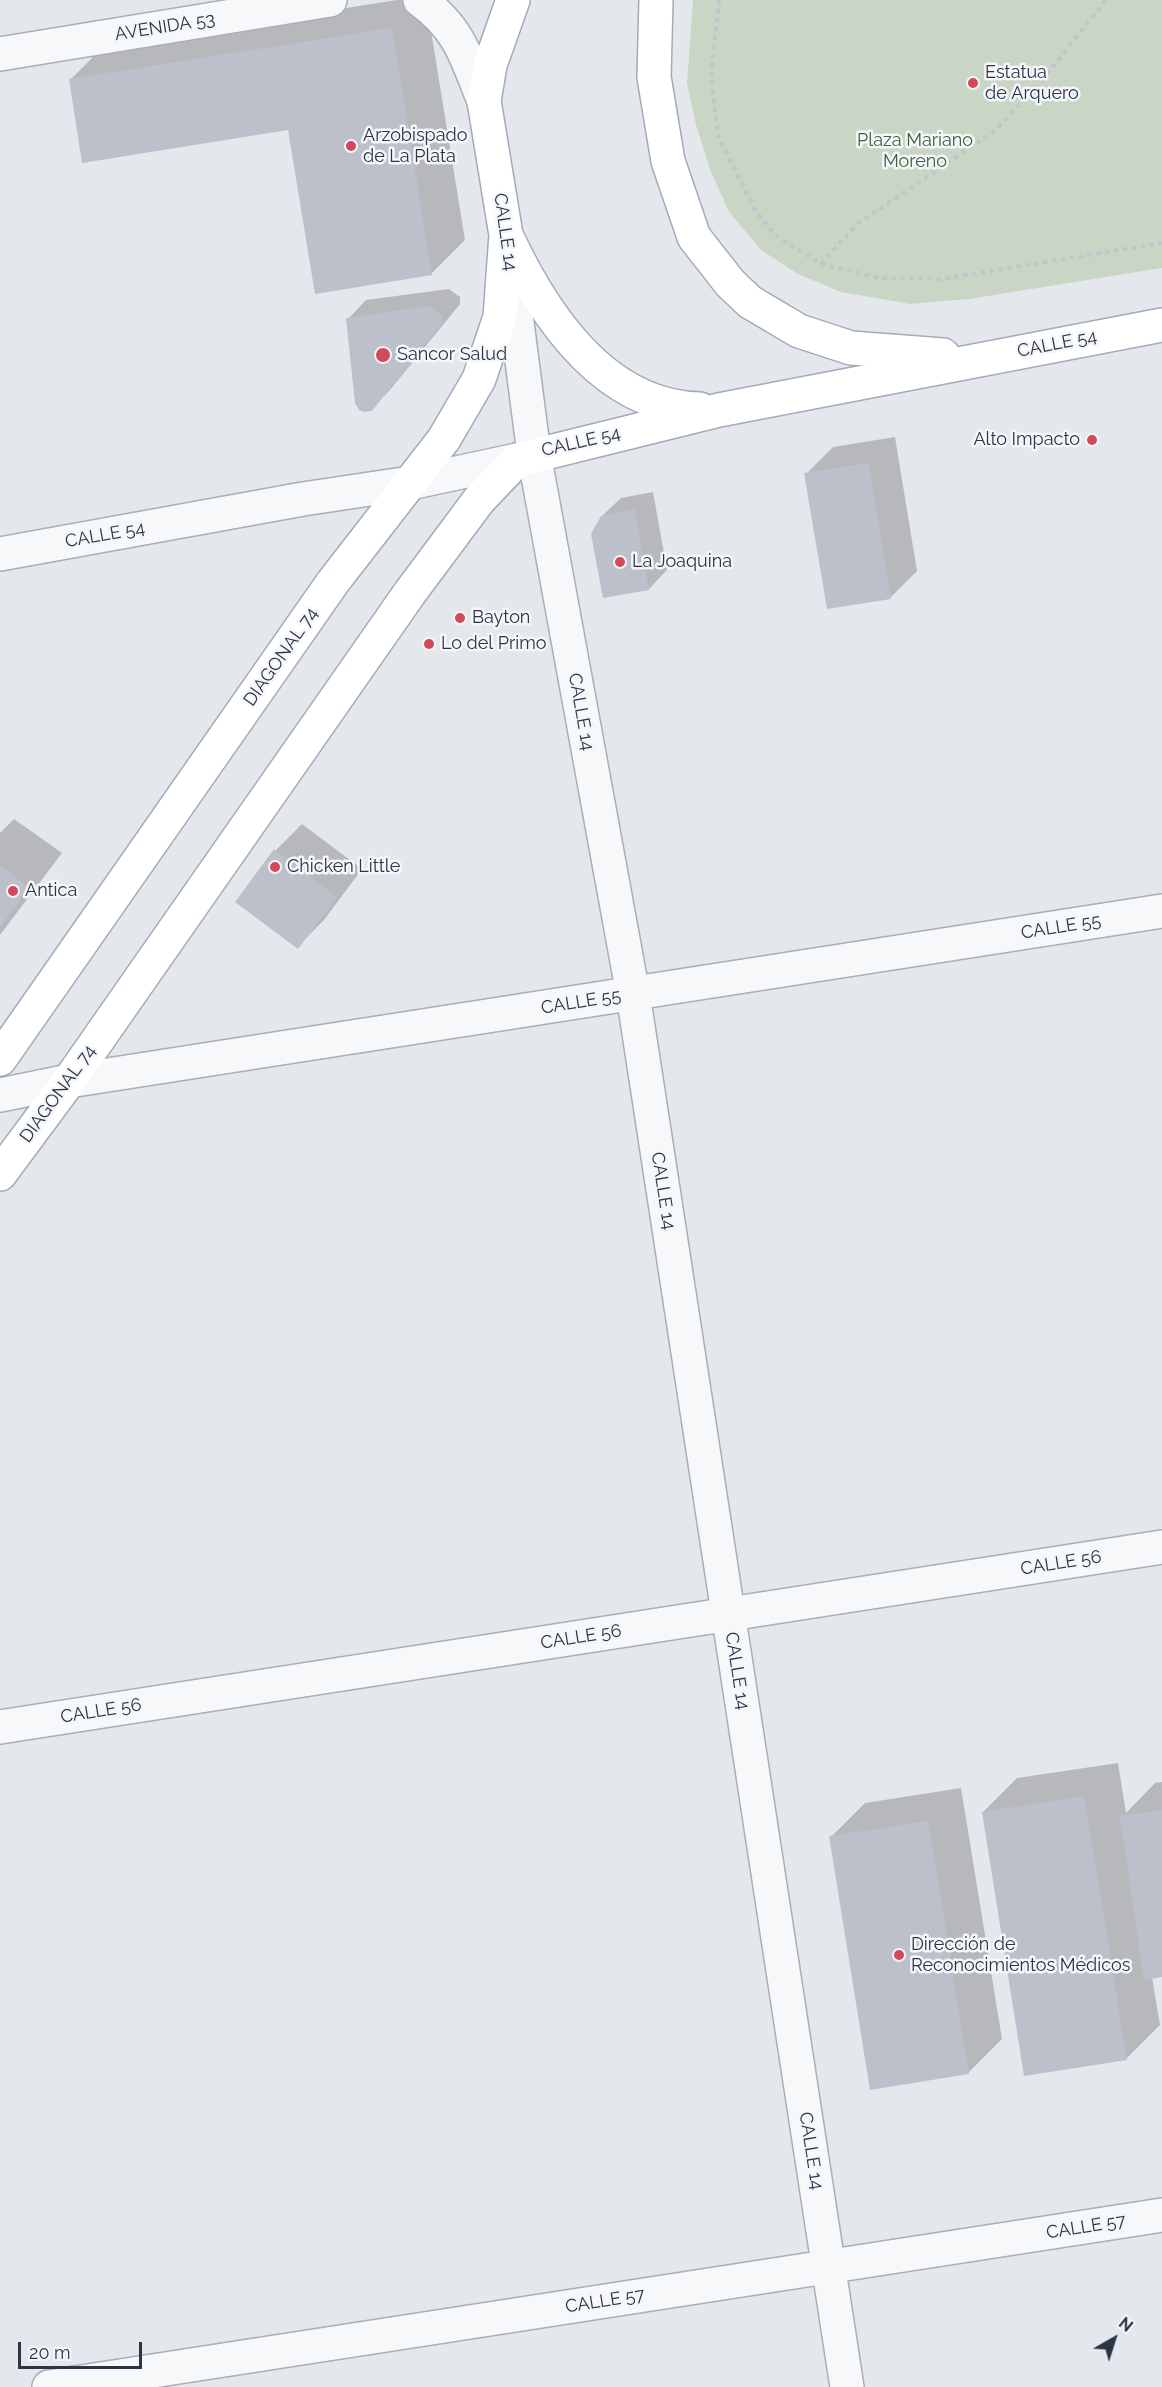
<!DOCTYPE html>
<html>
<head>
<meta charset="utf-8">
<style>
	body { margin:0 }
	#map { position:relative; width:1162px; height:2387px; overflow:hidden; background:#e4e7ec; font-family:Raleway,sans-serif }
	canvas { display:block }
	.north { position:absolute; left:1084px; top:2309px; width:60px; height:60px; -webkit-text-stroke:4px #f4f6f9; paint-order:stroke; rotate:39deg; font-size:16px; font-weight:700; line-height:24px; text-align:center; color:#2b3445 }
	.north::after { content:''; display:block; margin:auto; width:21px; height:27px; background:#2b3445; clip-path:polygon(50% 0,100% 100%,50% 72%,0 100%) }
	.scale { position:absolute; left:18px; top:2342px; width:124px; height:27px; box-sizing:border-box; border:3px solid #2b3445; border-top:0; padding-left:8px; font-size:18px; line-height:21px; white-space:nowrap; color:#2b3445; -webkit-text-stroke:4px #f4f6f9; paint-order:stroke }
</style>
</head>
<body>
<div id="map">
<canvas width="1162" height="2387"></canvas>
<div class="north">N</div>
<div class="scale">20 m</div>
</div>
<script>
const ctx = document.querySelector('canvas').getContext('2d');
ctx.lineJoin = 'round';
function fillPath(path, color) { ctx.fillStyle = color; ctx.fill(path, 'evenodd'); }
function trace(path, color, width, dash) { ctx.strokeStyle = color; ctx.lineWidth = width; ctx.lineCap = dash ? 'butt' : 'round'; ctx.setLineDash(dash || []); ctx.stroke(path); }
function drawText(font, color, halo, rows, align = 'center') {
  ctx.font = font + ' Raleway,sans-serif'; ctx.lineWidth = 5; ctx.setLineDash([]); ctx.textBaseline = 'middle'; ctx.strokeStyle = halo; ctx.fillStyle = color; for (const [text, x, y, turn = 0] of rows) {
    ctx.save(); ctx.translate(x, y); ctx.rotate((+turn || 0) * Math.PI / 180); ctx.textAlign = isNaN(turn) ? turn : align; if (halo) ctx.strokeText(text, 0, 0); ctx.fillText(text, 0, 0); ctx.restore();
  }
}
const green = new Path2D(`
	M693,0H1162V268L969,299L910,304L841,292L798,274L761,250L729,212L710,169L696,125L687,83Z`);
const shadow = new Path2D(`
	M397,0H426L465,240L431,274L289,129L70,80L104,46Z
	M449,289L460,297V304L390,390L371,409L348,319L366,300Z
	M895,437L917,571L890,598L806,474L833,447Z
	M653,492L667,570L649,589L602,516L621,498Z
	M14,819L62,853L0,935V833Z
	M302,824L362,869L324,920L297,947L276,850Z
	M1118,1763L1126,1813L1155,1783L1162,1782V1976L1152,1977L1160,2025L1126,2059L983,1812L1017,1778Z
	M961,1788L1002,2039L968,2073L831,1837L865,1803Z`);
const building = new Path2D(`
	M392,28L432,275L315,294L288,130L82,163L69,79Z
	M430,306L442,316V323L372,411L364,412L359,410L355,403L346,318Z
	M869,463L891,599L827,609L804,473Z
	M635,509L649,590L603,598L591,534L601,516Z
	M274,849L337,897L298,949L235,902Z
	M0,866L29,887L0,927Z
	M1084,1796L1127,2060L1024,2076L982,1812Z
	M1162,1810V1977L1144,1980L1120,1816Z
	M928,1821L969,2074L870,2090L829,1836Z`);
const path = new Path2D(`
	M719,0L711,75L718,136L755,210L775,235L821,264L879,278L942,279L1162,243
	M821,264L857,224L992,133L1036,88L1106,0`);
const minor = new Path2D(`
	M511,276L534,454L633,994L847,2387
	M0,554L303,499L410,483L517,460
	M0,1095L69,1081L1162,911
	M0,1727L1162,1547
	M49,2387L1162,2215`);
const tertiary = new Path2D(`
	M420,0C460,29 466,57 484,101
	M0,54L330,0`);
const primary = new Path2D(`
	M656,0L654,77L668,161L694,237L730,283L750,302L799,331L851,348L943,355
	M507,237C543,314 604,407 700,409
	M0,1059L333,582L444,439L479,379L500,317L506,235L484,101L490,65L513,0
	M0,1174L69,1081L409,594L479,500L517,460L719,410L1162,325`);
const markers = [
	[973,83,6,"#d1495b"],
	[351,146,6,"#d1495b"],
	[383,355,8,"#d1495b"],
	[1092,440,6,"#d1495b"],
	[620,562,6,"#d1495b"],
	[460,618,6,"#d1495b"],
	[429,644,6,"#d1495b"],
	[275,867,6,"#d1495b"],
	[13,891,6,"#d1495b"],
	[899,1955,6,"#d1495b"]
];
const streetNames = [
	["AVENIDA 53",165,27,-9],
	["CALLE 14",505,232,82],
	["CALLE 54",1057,344,-11],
	["CALLE 54",581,442,-13],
	["CALLE 54",105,535,-10],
	["DIAGONAL 74",281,657,-55],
	["CALLE 14",581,712,80],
	["CALLE 55",1061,927,-9],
	["CALLE 55",581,1002,-9],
	["DIAGONAL 74",58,1094,-54],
	["CALLE 14",663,1191,81],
	["CALLE 56",1061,1563,-9],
	["CALLE 56",581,1637,-9],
	["CALLE 14",737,1671,81],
	["CALLE 56",101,1711,-9],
	["CALLE 14",811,2151,81],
	["CALLE 57",1086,2227,-9],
	["CALLE 57",605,2301,-9]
];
const poiNames = [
	["Estatua",985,73],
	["de Arquero",985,94],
	["Arzobispado",363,136],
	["de La Plata",363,157],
	["Sancor Salud",397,355],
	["Alto Impacto",1080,440,"right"],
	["La Joaquina",632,562],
	["Bayton",472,618],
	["Lo del Primo",441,644],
	["Chicken Little",287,867],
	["Antica",25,891],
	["Dirección de",911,1945],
	["Reconocimientos Médicos",911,1966]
];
const parkNames = [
	["Plaza Mariano",915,141],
	["Moreno",915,162]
];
fillPath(green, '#c9d6c5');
fillPath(shadow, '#0003');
fillPath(building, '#bbc0ca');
trace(minor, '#a9aeb7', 36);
trace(tertiary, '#a9aeb7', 36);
trace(primary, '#a3abb8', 36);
trace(path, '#c2c5cb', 4, [4.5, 4.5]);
trace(minor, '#f7f8fa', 33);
trace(tertiary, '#f7f8fa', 33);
trace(primary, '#fff', 33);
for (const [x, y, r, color] of markers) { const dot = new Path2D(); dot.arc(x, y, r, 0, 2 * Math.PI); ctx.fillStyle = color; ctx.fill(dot); trace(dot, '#f4f6f9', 2); }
drawText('18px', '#2b3445', '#f4f6f9', streetNames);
drawText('18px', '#2b3445', '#f4f6f9', poiNames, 'left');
drawText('18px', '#3f6138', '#f4f6f9', parkNames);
</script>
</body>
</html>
